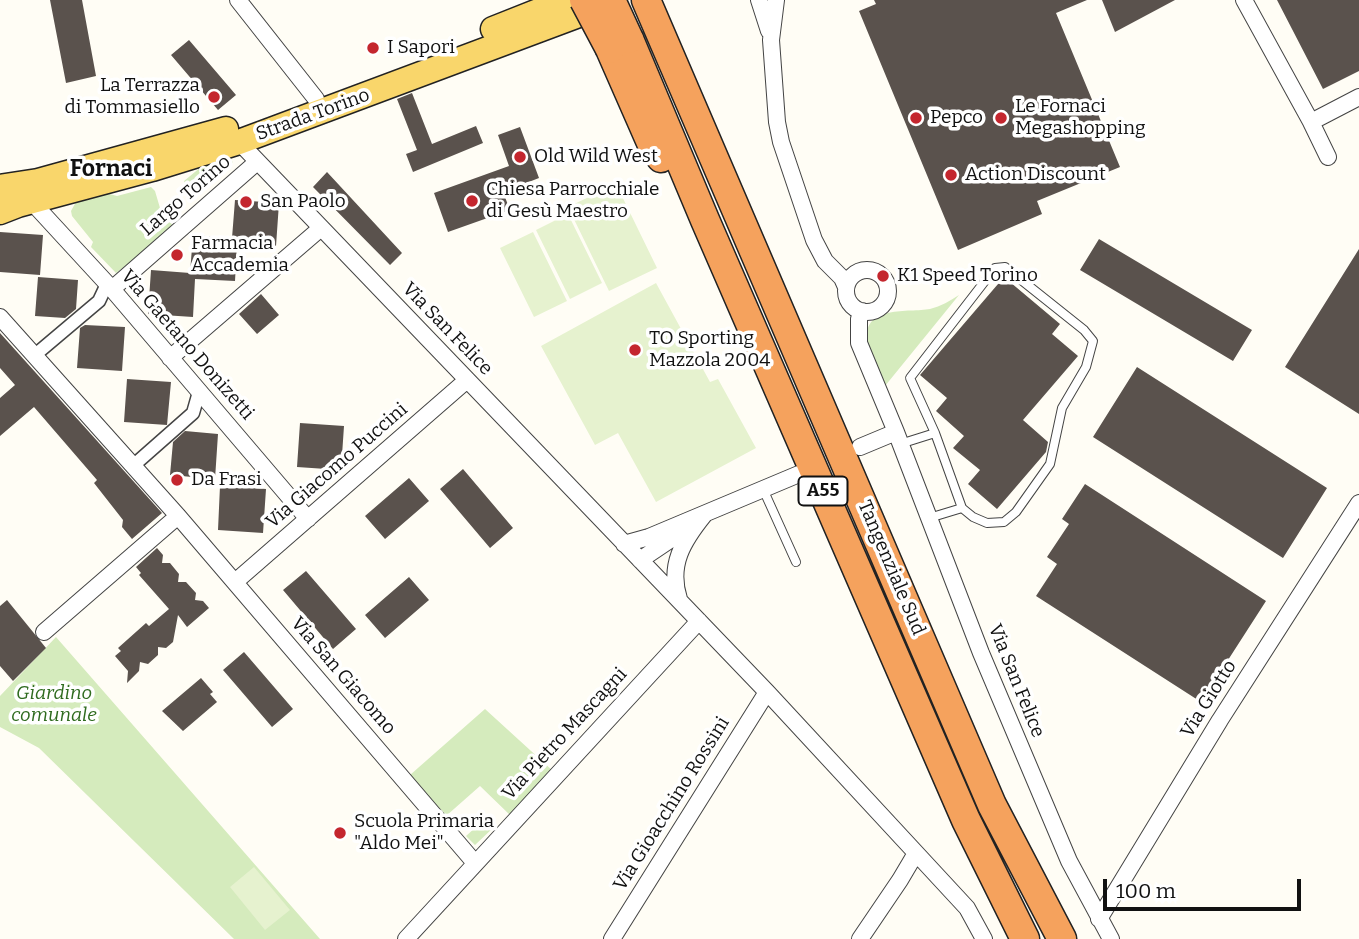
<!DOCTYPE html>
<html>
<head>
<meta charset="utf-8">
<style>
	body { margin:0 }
	#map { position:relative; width:1359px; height:939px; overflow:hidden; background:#fffdf5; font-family:Bitter,serif }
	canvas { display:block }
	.scale { position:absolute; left:1103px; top:879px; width:198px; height:32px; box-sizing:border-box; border:4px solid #111; border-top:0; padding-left:9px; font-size:21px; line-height:24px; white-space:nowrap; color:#111; -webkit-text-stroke:5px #fff; paint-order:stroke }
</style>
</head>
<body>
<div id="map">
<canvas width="1359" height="939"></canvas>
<div class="scale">100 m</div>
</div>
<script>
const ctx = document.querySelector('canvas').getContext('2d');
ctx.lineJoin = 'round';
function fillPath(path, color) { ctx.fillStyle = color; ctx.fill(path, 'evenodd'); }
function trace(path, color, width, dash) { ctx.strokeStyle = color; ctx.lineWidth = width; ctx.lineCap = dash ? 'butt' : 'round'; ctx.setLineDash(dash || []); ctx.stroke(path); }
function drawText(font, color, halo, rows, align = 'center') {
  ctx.font = font + ' Bitter,serif'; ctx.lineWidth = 7; ctx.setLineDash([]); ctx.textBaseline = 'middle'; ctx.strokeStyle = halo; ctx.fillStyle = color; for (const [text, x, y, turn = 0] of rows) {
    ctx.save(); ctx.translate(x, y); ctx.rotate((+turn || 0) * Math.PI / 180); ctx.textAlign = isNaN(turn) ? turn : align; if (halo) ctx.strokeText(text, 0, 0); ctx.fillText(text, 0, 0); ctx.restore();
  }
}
const green = new Path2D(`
	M227,158L233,162L188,200L184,181L201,167Z
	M151,187L155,191L160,208L173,226L162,233V238L116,273L91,247L93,242L72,216L71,211L76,202L106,193L117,196Z
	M959,295L885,386C879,373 868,356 867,341C863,304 909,313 930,309C941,306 950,301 959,295Z
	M56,637L320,939H234L39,748L0,727V696Z
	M485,709L553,771L511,816L480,786L446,816L410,775Z
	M485,819L493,828L475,845L466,836Z`);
const pitch = new Path2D(`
	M616,184L657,268L609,291L568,207Z
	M568,214L602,283L570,299L536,230Z
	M533,232L567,301L534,317L500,248Z
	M656,283L710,382L718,379L756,448L656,502L618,433L595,445L541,346Z
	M254,867L290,910L265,930L230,887Z`);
const building = new Path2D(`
	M50,0H82L96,76L66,83Z
	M874,0H1087L1056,13L1120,167L1037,201L1042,214L958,250L859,11L876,4Z
	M1102,0H1175L1115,32Z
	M1277,0H1359V71L1323,89Z
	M189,40L236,95L218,110L171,55Z
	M412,93L432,144L476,126L483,143L413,172L406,154L417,150L397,99Z
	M520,127L539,178L503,192L510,210L448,232L434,193L509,166L498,135Z
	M327,172L402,253L390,265L313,187Z
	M235,200L279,203L276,246L237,244L235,281L195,279L193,317L148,314L151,270L190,273L193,235L232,238Z
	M0,232L43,235L40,275L0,272Z
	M1099,239L1252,330L1233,361L1080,270Z
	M1359,249V414L1285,367Z
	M38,277L78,280L76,309L65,318L35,316Z
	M1004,277L1060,324L1052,334L1078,356L1023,420L1048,442L1046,452L997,509L968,484L980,470L953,448L964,436L936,411L947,398L920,375Z
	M261,294L279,315L257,334L239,314Z
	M85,325L125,327L122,371L77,368L80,328Z
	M0,333L162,513L132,539L122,527L123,520L94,483L97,480L34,407L0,436V398L15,385L0,368Z
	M1137,367L1327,488L1283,558L1093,437Z
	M127,379L171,382L167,425L124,422Z
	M300,423L344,426L341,470L297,467Z
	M185,431L218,434L215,479L170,475L173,442Z
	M463,469L513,528L490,548L440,489Z
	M409,478L429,501L385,539L365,516Z
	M1085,484L1266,601L1201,702L1036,596L1057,564L1047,557L1069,524L1062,519Z
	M220,486L266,489L263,533L218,530Z
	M157,548L163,555L162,563H170L179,574L178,582H186L196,593L195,600L203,601L209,608L187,627L178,615L173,642L166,648L158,647V655L148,664L140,662L139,671L127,683L128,671L115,656L121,651L118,648L146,623L149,626L169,609L139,575L141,573L136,567Z
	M306,571L356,629L333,649L283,590Z
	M409,577L429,600L385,638L365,615Z
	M7,600L46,648L13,681L0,666V606Z
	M244,652L293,709L272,727L223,670Z
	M201,678L213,692L210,694L217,702L183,731L162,711Z`);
const service = new Path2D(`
	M900,444L935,433
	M763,489L796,562
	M929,518L962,508L973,517L987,523L1004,522L1016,512L1050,464L1062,408L1086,367L1093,341L1084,330L1005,267L995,268L910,378L935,433L962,508`);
const pedestrian = new Path2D(`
	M35,355L99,301L107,284
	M134,465L193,413L199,392`);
const minor = new Path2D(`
	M238,0L316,99
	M759,0L769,31
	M776,0L771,40L777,122L781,142L814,240L825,261L842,278L846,287
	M1244,0L1311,122L1359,97
	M1311,122L1328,157
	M239,142L767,692L967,908L984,939
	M31,201L112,289L308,519
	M846 291a21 21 0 1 1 42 0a21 21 0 1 1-42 0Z
	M112,289L257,162
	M862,311L859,319V343L896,432L981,653L1069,861L1111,939
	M0,317L178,516L475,863
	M170,358L321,228
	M860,447L896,432
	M624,544L649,537L799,474
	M640,560L689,527
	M235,582L467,380
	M679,599C668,565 683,541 704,515
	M44,632L178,516
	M1099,919L1220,720L1359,503
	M406,939L699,621
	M612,939L767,692
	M860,939L900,880L916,853`);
const primary = new Path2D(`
	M493,29L566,0
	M0,187L38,181L226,129
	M0,212L18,205L152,169L239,142L608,4`);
const motorway = new Path2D(`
	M646,0L992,805L1062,939
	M629,39L705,220L966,820L1025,939
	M610,49L653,147L661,158`);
const motorwayBridge = new Path2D(`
	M584,0L610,49
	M611,0L629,39`);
const markers = [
	[373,48,7,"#c4262e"],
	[214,97,7,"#c4262e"],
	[916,118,7,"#c4262e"],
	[1001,118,7,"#c4262e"],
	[520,157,7,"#c4262e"],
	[951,175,7,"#c4262e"],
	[472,201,7,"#c4262e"],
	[246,202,7,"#c4262e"],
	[177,255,7,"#c4262e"],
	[883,276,7,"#c4262e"],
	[635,350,7,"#c4262e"],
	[177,480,7,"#c4262e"],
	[340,833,7,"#c4262e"]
];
const shields = [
	[823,491,49]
];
const shieldNames = [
	["A55",823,491]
];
const poiNames = [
	["I Sapori",387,48],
	["La Terrazza",200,86,"right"],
	["di Tommasiello",200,108,"right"],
	["Le Fornaci",1015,107],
	["Megashopping",1015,129],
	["Pepco",930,118],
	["Old Wild West",534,157],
	["Action Discount",965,175],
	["Chiesa Parrocchiale",486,190],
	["di Gesù Maestro",486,212],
	["San Paolo",260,202],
	["Farmacia",191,244],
	["Accademia",191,266],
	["K1 Speed Torino",897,276],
	["TO Sporting",649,339],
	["Mazzola 2004",649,361],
	["Da Frasi",191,480],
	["Scuola Primaria",354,822],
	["\"Aldo Mei\"",354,844]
];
const streetNames = [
	["Strada Torino",313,115,-20],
	["Largo Torino",186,196,-41],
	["Via San Felice",447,329,46],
	["Via Gaetano Donizetti",187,345,49],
	["Via Giacomo Puccini",337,466,-41],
	["Tangenziale Sud",891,568,67],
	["Via San Giacomo",343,676,49],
	["Via San Felice",1016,681,68],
	["Via Giotto",1209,699,-58],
	["Via Pietro Mascagni",565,734,-47],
	["Via Gioacchino Rossini",672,804,-58]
];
const parkNames = [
	["Giardino",54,694],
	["comunale",54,716]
];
const quarterNames = [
	["Fornaci",111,170]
];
fillPath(green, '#d5ebbd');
fillPath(pitch, '#e6f2cf');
fillPath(building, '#5a524d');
trace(service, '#444', 10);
trace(pedestrian, '#444', 15);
trace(minor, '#444', 18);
trace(primary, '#222', 27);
trace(motorway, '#222', 31);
trace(service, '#fff', 8);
trace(pedestrian, '#fff', 12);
trace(minor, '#fff', 16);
trace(primary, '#f9d66b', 24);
trace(motorway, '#f5a25d', 28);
trace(motorwayBridge, '#222', 31, []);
trace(motorwayBridge, '#f5a25d', 28);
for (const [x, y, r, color] of markers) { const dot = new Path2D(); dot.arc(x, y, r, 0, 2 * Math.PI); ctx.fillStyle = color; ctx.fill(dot); trace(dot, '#fff', 2.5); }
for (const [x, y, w] of shields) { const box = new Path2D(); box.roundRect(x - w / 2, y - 14.5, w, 29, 5); ctx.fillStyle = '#fff'; ctx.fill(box); trace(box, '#111', 2); }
drawText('bold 18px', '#111', null, shieldNames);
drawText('19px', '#111', '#fff', poiNames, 'left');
drawText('19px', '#111', '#fff', streetNames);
drawText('italic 19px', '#2f6b1f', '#fff', parkNames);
drawText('bold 23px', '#111', '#fff', quarterNames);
</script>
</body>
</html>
